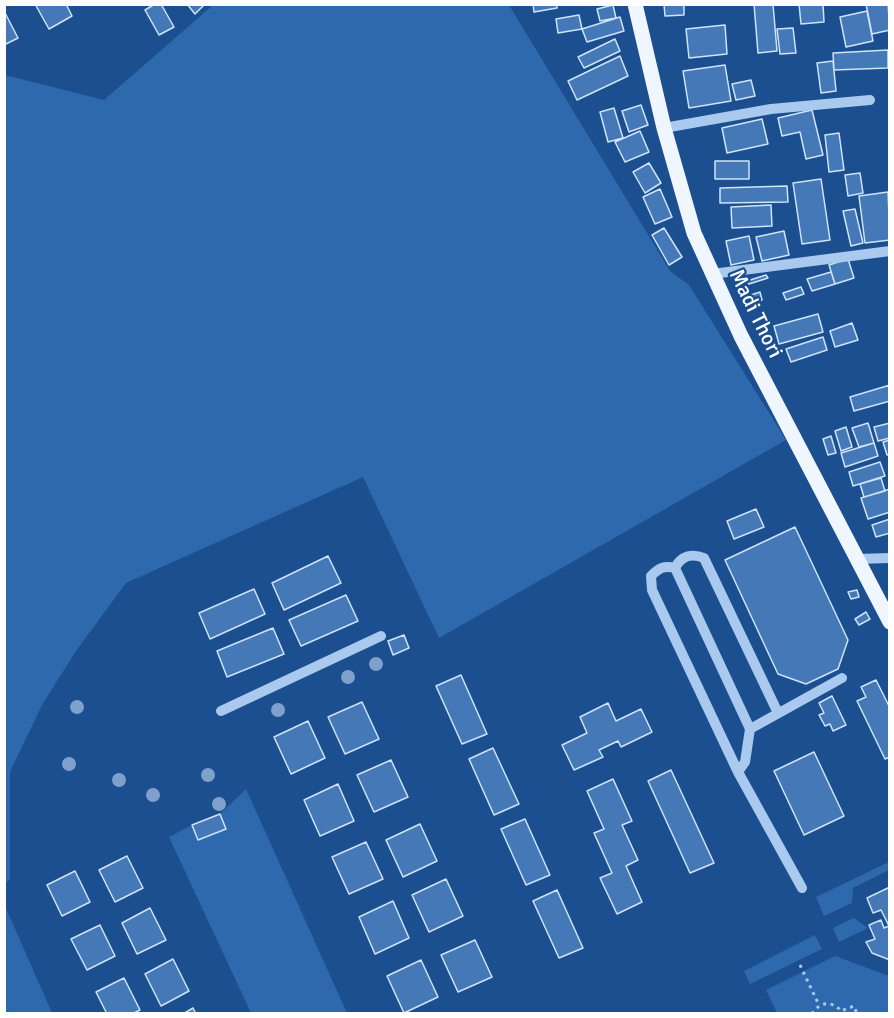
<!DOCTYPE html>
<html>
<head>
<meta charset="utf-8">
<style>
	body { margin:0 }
	#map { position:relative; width:894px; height:1018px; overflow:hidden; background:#1b4f8f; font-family:Signika,sans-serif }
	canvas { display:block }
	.frame { position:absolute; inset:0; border:6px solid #fff; pointer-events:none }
</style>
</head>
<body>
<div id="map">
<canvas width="894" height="1018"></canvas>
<div class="frame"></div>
</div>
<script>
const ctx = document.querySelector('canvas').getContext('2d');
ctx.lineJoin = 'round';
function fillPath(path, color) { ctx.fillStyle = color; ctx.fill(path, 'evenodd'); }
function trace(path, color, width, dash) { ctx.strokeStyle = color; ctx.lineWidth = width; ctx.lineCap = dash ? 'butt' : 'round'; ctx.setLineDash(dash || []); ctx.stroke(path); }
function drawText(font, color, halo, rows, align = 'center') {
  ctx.font = font + ' Signika,sans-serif'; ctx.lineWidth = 4.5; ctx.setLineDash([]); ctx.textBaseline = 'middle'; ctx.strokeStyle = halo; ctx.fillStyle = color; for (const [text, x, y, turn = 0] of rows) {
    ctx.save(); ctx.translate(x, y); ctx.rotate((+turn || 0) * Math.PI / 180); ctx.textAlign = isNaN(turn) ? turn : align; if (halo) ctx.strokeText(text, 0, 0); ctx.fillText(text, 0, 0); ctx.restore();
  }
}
const green = new Path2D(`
	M213,5H509L670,271L689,285L786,440L439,638L363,477L126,583L76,651L42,705L10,772V880L5,882V75L104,100Z
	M246,789L347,1013H251L169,837L192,825L198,840L225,829L220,814Z
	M889,862V870L853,888L852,903L824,916L816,897Z
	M5,906L52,1013H5Z
	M854,918L868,928L839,942L833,928Z
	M815,935L822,949L750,984L744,971Z
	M835,956L889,976V1013H777L766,990Z`);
const building = new Path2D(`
	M35,4H66L72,16L49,29Z
	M155,4H161L174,27L159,35L145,10Z
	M187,4H205L195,14Z
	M533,4H557V8L534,12Z
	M664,4H684V15L665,16Z
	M754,4H773L777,51L758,53Z
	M799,4H823L824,22L801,24Z
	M866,4H888L890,30L872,34Z
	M613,5L616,18L600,21L597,9Z
	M4,11L18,38L4,45Z
	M867,11L873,41L846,47L840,17Z
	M579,15L582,29L558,33L556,19Z
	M620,17L624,31L587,42L582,29Z
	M725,25L727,54L689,58L686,29Z
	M793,28L796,53L780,54L777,29Z
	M615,39L620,51L584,68L578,57Z
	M888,50V68L834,70L833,53Z
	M620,56L628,76L577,100L568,81Z
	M833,61L836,91L821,93L817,63Z
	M725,65L731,101L689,108L683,71Z
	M751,80L755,96L736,100L732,84Z
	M641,105L648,125L629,132L622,111Z
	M614,108L623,138L608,142L600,112Z
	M812,110L823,155L806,159L800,132L782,136L778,118Z
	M762,119L768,144L727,153L722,128Z
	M640,131L649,152L625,162L615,142Z
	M839,133L844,170L829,172L825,135Z
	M715,161H749V179H715Z
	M649,163L661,183L645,193L633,172Z
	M860,173L863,193L848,196L845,175Z
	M821,179L830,240L802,244L793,183Z
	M787,186L788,202L720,203V188Z
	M660,189L672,217L655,224L643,197Z
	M888,192L890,240L865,243L859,196Z
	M771,205L772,226L732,228L731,207Z
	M855,209L863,243L851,246L843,211Z
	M664,228L682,257L669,265L652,235Z
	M784,231L789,255L762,261L756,237Z
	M749,236L754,260L731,265L726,241Z
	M848,259L854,278L835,284L829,265Z
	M831,272L835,284L812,291L807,279Z
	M766,275L768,278L749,284L747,281Z
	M801,287L804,294L786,300L783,293Z
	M760,292L762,300L750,304L748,296Z
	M818,314L823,332L779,344L774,326Z
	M852,323L858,340L835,347L830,331Z
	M823,337L827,350L791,362L786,349Z
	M890,385V401L854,411L850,397Z
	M868,423L874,443L859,447L852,428Z
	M890,423V438L878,441L874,427Z
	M846,427L852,447L841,451L835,431Z
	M831,436L836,453L828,455L823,439Z
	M890,440V454L887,455L883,442Z
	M874,443L878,456L845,467L841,453Z
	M880,462L885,476L853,486L849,472Z
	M881,478L885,491L864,497L860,484Z
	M890,489V512L868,519L861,498Z
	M756,509L764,527L734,539L727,521Z
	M890,519V533L876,537L872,525Z
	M795,527L848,640L838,669L806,684L778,674L725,560Z
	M328,556L341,583L284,610L272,583Z
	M254,589L265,614L210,639L199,613Z
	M857,590L859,597L851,599L848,592Z
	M346,595L358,621L301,646L289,620Z
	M866,612L870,619L859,625L855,619Z
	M273,628L284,654L227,677L217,651Z
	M404,635L409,648L393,655L388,641Z
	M461,675L487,734L462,744L436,686Z
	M876,680L890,708V757L885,759L857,701L866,697L861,687Z
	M832,696L846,725L833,731L830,724L825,726L819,715L824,713L819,703Z
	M362,702L379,739L345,754L328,717Z
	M608,703L616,721L641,709L652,732L621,747L618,741L599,750L603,757L574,770L562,745L587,733L580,717Z
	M308,721L325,758L291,774L274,737Z
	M493,748L519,804L494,815L469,759Z
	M814,752L844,816L804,835L774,771Z
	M391,760L408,797L374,812L357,775Z
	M671,770L714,863L690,873L648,781Z
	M613,779L632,821L622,825L638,860L626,866L642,902L617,914L600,878L612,873L594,833L604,829L587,791Z
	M338,784L354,821L320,836L304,800Z
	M220,814L226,829L198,840L192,825Z
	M525,819L550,875L526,885L501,829Z
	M420,824L437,861L403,877L386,840Z
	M366,842L383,879L349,894L332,857Z
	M127,856L143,888L115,902L99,870Z
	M75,871L90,902L62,916L47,885Z
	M446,879L463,916L429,932L412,895Z
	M890,887V960L872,953L866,942L875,939L869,925L881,920L884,928L889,926L881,910L873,913L867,898Z
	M557,890L583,948L559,958L533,901Z
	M393,901L409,938L375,954L359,917Z
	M150,908L166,940L137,954L122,923Z
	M100,925L115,956L87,970L71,939Z
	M475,940L492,977L458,992L441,955Z
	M173,959L189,991L161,1006L145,974Z
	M421,960L438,997L404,1013L387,976Z
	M124,978L140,1010L132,1014H107L96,992Z
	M193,1008L196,1014H183Z`);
const path = new Path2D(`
	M800,965L819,1005
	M812,1014C819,1002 832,1000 841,1011L854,1006L857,1014`);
const minor = new Path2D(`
	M664,128L771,109L870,100
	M712,274L890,251
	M857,559L890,558
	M675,568C664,565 659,568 651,576L652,590L738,772L802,888
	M675,568L750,729L745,762L738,772
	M675,568C681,556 692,553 704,558L778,713
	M221,711L381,636
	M750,729L842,678`);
const major = new Path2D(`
	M635,4L664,128L694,233L741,336L890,622`);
const trees = [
	[376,664],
	[348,677],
	[77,707],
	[278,710],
	[69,764],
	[208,775],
	[119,780],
	[153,795],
	[219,804]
];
const streetNames = [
	["Madi Thori",755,314,64]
];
fillPath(green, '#2e69ad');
fillPath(building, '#4478b7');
trace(building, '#cfe3fa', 1.5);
trace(path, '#a9c9ee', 3, [3, 4.5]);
trace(minor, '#a9c9ee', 10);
trace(major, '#f0f6ff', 15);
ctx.fillStyle = '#7ea0ca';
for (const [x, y] of trees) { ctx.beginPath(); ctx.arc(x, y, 7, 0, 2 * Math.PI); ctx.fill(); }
drawText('21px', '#fff', '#1b4f8f', streetNames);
</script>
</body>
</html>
